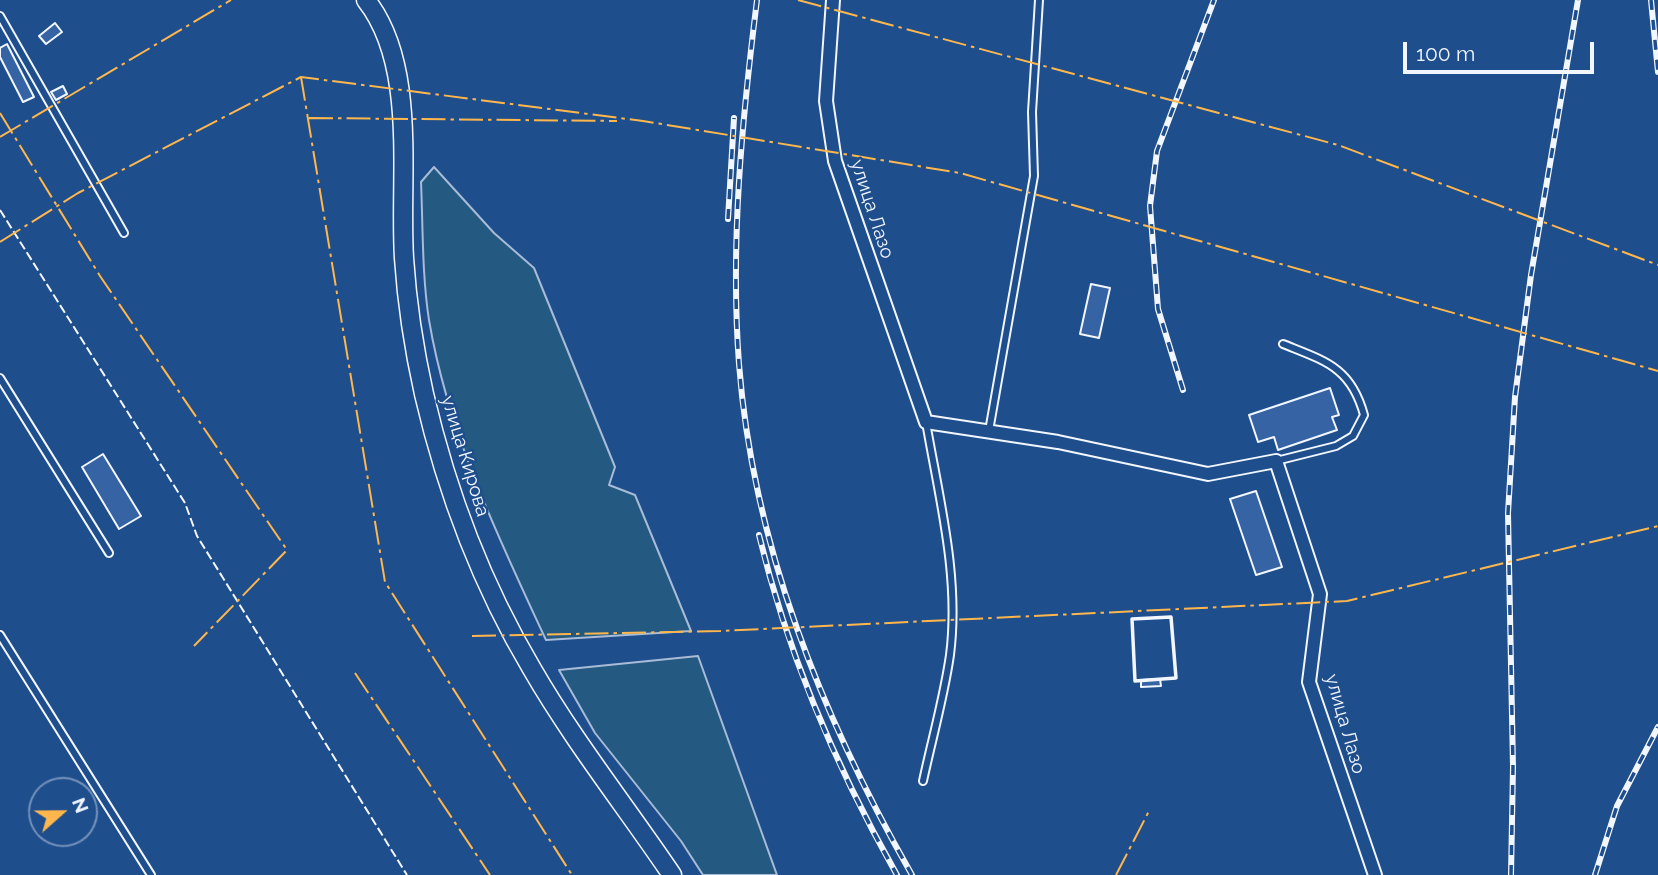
<!DOCTYPE html>
<html>
<head>
<meta charset="utf-8">
<style>
	body { margin:0 }
	#map { position:relative; width:1658px; height:875px; overflow:hidden; background:#1f4e8c; font-family:Raleway,sans-serif }
	canvas { display:block }
	.north { position:absolute; left:28px; top:777px; width:70px; height:70px; box-sizing:border-box; background:#1f4e8c; border:2px solid #7391ba; border-radius:50%; rotate:69deg; font-size:19px; font-weight:700; line-height:28px; text-align:center; color:#f2f6ff }
	.north::after { content:''; display:block; margin:auto; width:24px; height:32px; background:#ffb74d; clip-path:polygon(50% 0,100% 100%,50% 72%,0 100%) }
	.scale { position:absolute; left:1403px; top:42px; width:191px; height:32px; box-sizing:border-box; border:4px solid #f2f6ff; border-top:0; padding-left:9px; font-size:21px; line-height:24px; white-space:nowrap; color:#f2f6ff; -webkit-text-stroke:5px #1f4e8c; paint-order:stroke }
</style>
</head>
<body>
<div id="map">
<canvas width="1658" height="875"></canvas>
<div class="north">N</div>
<div class="scale">100 m</div>
</div>
<script>
const ctx = document.querySelector('canvas').getContext('2d');
ctx.lineJoin = 'round';
function fillPath(path, color) { ctx.fillStyle = color; ctx.fill(path, 'evenodd'); }
function trace(path, color, width, dash) { ctx.strokeStyle = color; ctx.lineWidth = width; ctx.lineCap = dash ? 'butt' : 'round'; ctx.setLineDash(dash || []); ctx.stroke(path); }
function drawText(font, color, halo, rows, align = 'center') {
  ctx.font = font + ' Raleway,sans-serif'; ctx.lineWidth = 5; ctx.setLineDash([]); ctx.textBaseline = 'middle'; ctx.strokeStyle = halo; ctx.fillStyle = color; for (const [text, x, y, turn = 0] of rows) {
    ctx.save(); ctx.translate(x, y); ctx.rotate((+turn || 0) * Math.PI / 180); ctx.textAlign = isNaN(turn) ? turn : align; if (halo) ctx.strokeText(text, 0, 0); ctx.fillText(text, 0, 0); ctx.restore();
  }
}
const green = new Path2D(`
	M434,167L494,233L534,268L615,467L609,485L635,495L691,631L546,640C498,537 448,433 429,320C422,275 423,227 421,182Z
	M698,656L777,875H703L681,841L595,733L559,670Z`);
const building = new Path2D(`
	M55,23L62,32L46,44L39,36Z
	M7,44L34,97L23,102L0,57V48Z
	M63,86L67,94L56,100L51,92Z
	M1091,284L1110,288L1099,338L1080,334Z
	M1330,388L1339,415L1332,417L1337,430L1278,450L1274,437L1258,442L1249,415Z
	M103,454L141,516L119,529L82,467Z
	M1256,491L1282,567L1256,575L1230,499Z
	M1160,679L1161,686L1141,687V680Z`);
const service = new Path2D(`
	M0,16L124,233
	M0,378L109,553
	M989,431L1034,176L1032,112L1039,0
	M1276,461L1336,446L1353,436L1364,415C1351,367 1325,361 1283,344
	M0,635L151,875
	M923,781C932,739 944,697 950,655C960,577 939,498 926,422`);
const minor = new Path2D(`
	M833,0L826,101L835,161L926,422L1058,442L1208,474L1276,461L1320,594L1309,682L1375,875`);
const primary = new Path2D(`
	M366,0C418,66 399,178 404,258C407,304 414,349 424,394C446,489 482,585 532,669C573,740 626,807 672,875`);
const rail = new Path2D(`
	M757,0C742,120 730,242 739,364C753,546 822,717 912,875
	M1651,0L1658,72
	M728,219L734,118
	M1183,390L1158,309L1150,206L1157,151L1214,0
	M759,535C788,656 836,767 897,875
	M1511,875L1513,767L1508,513L1515,397L1531,275L1578,0
	M1595,875L1617,806L1658,727`);
const fence = new Path2D(`
	M0,210L185,503L197,536L407,875`);
const wall = new Path2D(`
	M1171,617L1176,678L1135,681L1132,619Z`);
const power = new Path2D(`
	M798,0L1338,145L1658,265
	M301,77L385,582L572,875
	M0,113L100,276L287,550L194,646
	M309,118L617,121
	M0,137L231,0
	M0,242L78,193L301,77L643,121L960,173L1658,371
	M472,636L720,631L1347,601L1658,526
	M355,673L490,875
	M1116,875L1149,811`);
const streetNames = [
	["улица Лазо",872,209,72],
	["улица Кирова",465,456,73],
	["улица Лазо",1345,724,74]
];
fillPath(green, '#245a82');
trace(green, '#a8bbd7', 2);
fillPath(building, '#3563a3');
trace(building, '#f2f6ff', 2);
trace(service, '#f2f6ff', 10);
trace(minor, '#f2f6ff', 16);
trace(primary, '#f2f6ff', 21);
trace(service, '#1f4e8c', 6);
trace(minor, '#1f4e8c', 12);
trace(primary, '#1f4e8c', 18);
trace(rail, '#f2f6ff', 6);
trace(rail, '#1f4e8c', 3.5, [10]);
trace(fence, '#f2f6ff', 2, [9, 3.5]);
trace(wall, '#f2f6ff', 3.5);
trace(power, '#ffb74d', 2, [24, 5, 3.5, 5]);
drawText('19px', '#f2f6ff', '#1f4e8c', streetNames);
</script>
</body>
</html>
